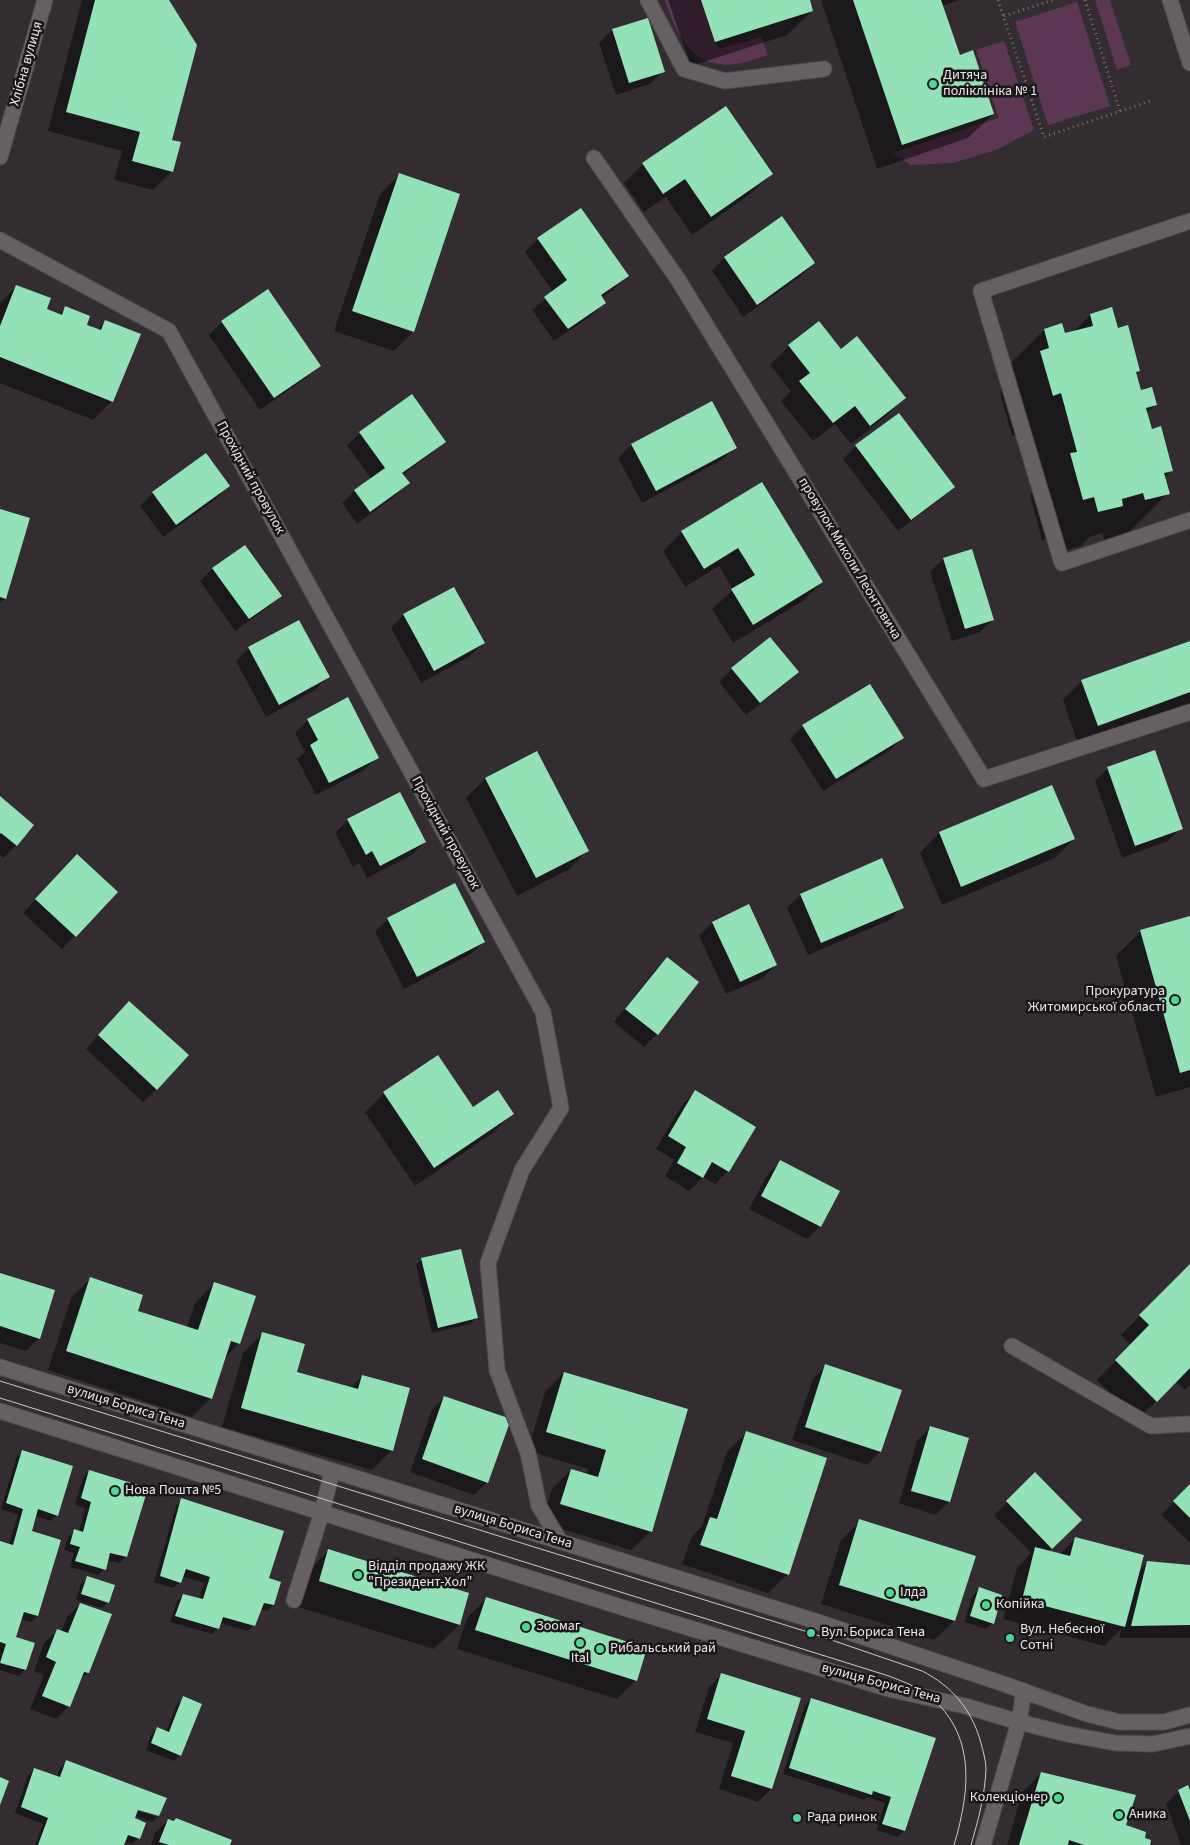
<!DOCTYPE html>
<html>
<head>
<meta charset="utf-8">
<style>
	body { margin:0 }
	canvas { display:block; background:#332d32 }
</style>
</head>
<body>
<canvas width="1190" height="1845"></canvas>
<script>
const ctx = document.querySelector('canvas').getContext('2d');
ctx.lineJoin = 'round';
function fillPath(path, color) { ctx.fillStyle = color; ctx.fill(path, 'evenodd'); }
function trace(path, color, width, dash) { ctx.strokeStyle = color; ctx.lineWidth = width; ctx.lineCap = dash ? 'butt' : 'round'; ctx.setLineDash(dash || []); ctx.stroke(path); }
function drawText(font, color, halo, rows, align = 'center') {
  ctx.font = font + ' "Source Sans 3",sans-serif'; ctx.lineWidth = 5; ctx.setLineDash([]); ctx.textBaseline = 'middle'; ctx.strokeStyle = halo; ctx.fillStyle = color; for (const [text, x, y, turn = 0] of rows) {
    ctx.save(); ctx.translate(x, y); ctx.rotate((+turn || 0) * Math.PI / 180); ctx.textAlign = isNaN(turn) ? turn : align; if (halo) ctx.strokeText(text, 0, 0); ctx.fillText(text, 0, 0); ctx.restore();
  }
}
const green = new Path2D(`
	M665,0H701L718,49L761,37L768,55C757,58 746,63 735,64C692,70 676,33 665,0Z
	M1095,0H1110L1131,65L1117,70Z
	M1077,2L1110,106L1048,125L1015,22Z
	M1004,41L1034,130L996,150L952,163L911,165L892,153L999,118L976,50Z`);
const shadow = new Path2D(`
	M82,0H167L172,171L153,190L114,180L122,151L48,131Z
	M668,0H808L812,11L787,35L691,66Z
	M821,0H959L942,6L959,56L993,114L968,138L877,169Z
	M612,30L663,71L650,84L616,95L599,43Z
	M725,108L771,174L752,193L692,235L666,197L644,212L624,183L643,164Z
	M399,175L459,195L413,332L394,351L334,331L380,194Z
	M781,218L814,263L801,276L743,317L712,271L724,258Z
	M538,239L627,276L614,289L601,298L604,303L591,316L554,341L532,310L553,292L525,252Z
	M17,286L45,310L58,315L65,308L85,325L97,330L106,321L112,401L93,420L0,383V303Z
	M268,291L319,365L306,378L260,410L209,335L222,322Z
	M1090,315L1117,329L1139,370L1135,374L1141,392L1156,404L1146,414L1151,430L1172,470L1164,478L1168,493L1127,534L1104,540L1102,533L1090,537L1081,546L1058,552L1054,537L1042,540L1030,495L1036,489L1021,433L1012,436L1000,393L1007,385L1003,371L1044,330L1064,335L1073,332Z
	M789,346L841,350L904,398L885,417L851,444L835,424L813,441L781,401L791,391L770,365Z
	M711,402L735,447L722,460L642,503L618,458L631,445Z
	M360,433L444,441L431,454L402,475L408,483L395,496L357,524L342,503L355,490L371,479L347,445Z
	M856,446L953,487L940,499L898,531L843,459Z
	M206,454L228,486L216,499L163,537L140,506L153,493Z
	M762,483L822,582L803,601L733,643L712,609L733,590L719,566L685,587L663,551L682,532Z
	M0,510L5,598L0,603Z
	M972,551L993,620L980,632L952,641L930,572L943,559Z
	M213,568L280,595L267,608L235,631L200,581Z
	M404,615L483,643L470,656L421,683L391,628Z
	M1190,642V703L1078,744L1063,700L1082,681Z
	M249,648L328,677L315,690L266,717L236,661Z
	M732,669L797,672L784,685L746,715L719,682Z
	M308,720L377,757L364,770L316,795L297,759L305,752L295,733Z
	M803,726L902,738L889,751L823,791L790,739Z
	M537,752L587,851L568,870L517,896L466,798L485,779Z
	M1108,768L1181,828L1168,841L1122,858L1095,781Z
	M1052,786L1074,839L1055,858L942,905L920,853L939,833Z
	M0,798L16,845L3,858L0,855Z
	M348,820L425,842L412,855L367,878L359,863L353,867L335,833Z
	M64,869L116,892L62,949L23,913Z
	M800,895L902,907L890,920L808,955L787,908Z
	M1190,918V1087L1156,1097L1116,956L1140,932Z
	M388,919L484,941L471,954L404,989L375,932Z
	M712,923L775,965L763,978L726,994L699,936Z
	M667,958L657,1034L644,1047L614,1022L654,971Z
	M116,1015L156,1089L143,1102L86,1049Z
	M695,1092L754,1127L728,1171L715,1184L703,1177L689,1191L665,1176L674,1160L656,1149L682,1105Z
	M384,1093L473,1109L512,1114L493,1133L415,1186L365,1112Z
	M781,1161L838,1192L820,1226L807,1239L749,1209L768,1174Z
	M422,1259L476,1318L470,1324L432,1333L416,1265Z
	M1189,1267L1190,1385L1185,1390L1176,1381L1137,1420L1097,1380L1131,1345L1121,1335Z
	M0,1274L39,1338L26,1351L0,1343Z
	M90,1279L137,1311L187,1328L195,1303L214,1284L239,1343L224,1359L211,1398L192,1417L48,1370L71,1298Z
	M262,1334L296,1373L350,1389L362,1376L392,1450L372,1470L222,1427L243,1353Z
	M826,1366L900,1391L880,1452L867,1465L792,1440L813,1379Z
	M564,1373L651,1531L631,1550L542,1523L552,1489L571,1470L586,1475L588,1469L528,1451L545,1392Z
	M445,1397L487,1482L474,1495L410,1472L432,1410Z
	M930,1428L968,1439L949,1502L936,1515L899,1503L917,1441Z
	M746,1433L788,1574L768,1593L682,1564L691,1538L702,1526L727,1452Z
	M22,1452L57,1515L51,1521L35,1516L30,1532L59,1541L37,1616L31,1622L21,1619L15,1638L25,1670L19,1676L0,1670V1542L9,1545L18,1515L1,1509L16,1458Z
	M89,1471L147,1489L126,1557L119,1563L107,1560L104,1569L98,1575L70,1567L74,1553L64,1550L68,1537L74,1531L79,1532L85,1508L75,1505L83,1478Z
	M1035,1474L1080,1520L1048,1552L1059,1555L1075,1539L1138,1572L1148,1562L1190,1567V1638H1119L1122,1628L1104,1646L1003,1619L1017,1568L1031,1553L994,1515Z
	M1190,1486V1543L1161,1515Z
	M182,1500L268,1579L273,1605L267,1611L260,1609L254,1625L248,1631L220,1623L218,1628L212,1634L170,1622L177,1601L183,1595L199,1599L204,1583L182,1576L180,1582L173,1588L154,1582L176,1506Z
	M860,1521L974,1556L954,1621L934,1640L821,1604L841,1540Z
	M328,1551L468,1593L459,1625L434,1649L295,1606L304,1575Z
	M87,1578L108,1602L102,1608L76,1600L81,1584Z
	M979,1589L993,1623L986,1629L964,1622L973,1595Z
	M486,1599L636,1680L617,1699L457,1649L467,1618Z
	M80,1604L88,1672L78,1682L69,1706L56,1719L30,1709L44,1675L34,1671L44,1643L57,1631L61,1632L67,1617Z
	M722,1674L799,1699L771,1789L758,1802L719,1789L733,1743L695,1732L709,1687Z
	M184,1698L180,1755L174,1761L146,1750L151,1735L157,1729L166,1732L177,1704Z
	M812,1699L935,1739L904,1830L898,1837L876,1830L885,1803L867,1797L864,1800L783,1774L805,1705Z
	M66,1762L165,1798L158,1816L152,1822L135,1816L134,1819L144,1823L139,1838L132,1844L124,1842L123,1845H35L43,1824L15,1813L28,1775L34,1769L57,1777L60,1768ZM133,1806L157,1814V1817L132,1809Z
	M1041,1773L1125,1826L1144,1839L1148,1845H1007L1022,1793Z
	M1179,1791L1190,1794V1845H1181L1166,1804Z
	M168,1820L229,1845H151L155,1833Z`);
const building = new Path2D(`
	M95,0H169L197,45L172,140L181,142L173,172L132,161L140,132L66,112Z
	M701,0H810L813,11L715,42Z
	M853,0H941L960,55L973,50L994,114L902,145Z
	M648,18L665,72L629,83L612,29Z
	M726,106L773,174L711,217L685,179L663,194L642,163Z
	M399,173L460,194L414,332L352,311Z
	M581,208L629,276L601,295L606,303L568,329L544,297L567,280L537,238Z
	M782,216L815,263L757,305L724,257Z
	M16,285L51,298L47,309L62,315L65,306L90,316L87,325L101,330L105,320L141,334L113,402L0,357V326Z
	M268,289L321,366L274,398L221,321Z
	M1112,307L1118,328L1128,325L1140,371L1136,372L1141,390L1152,387L1157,405L1146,408L1152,429L1161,426L1173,471L1164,473L1170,494L1145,500L1143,493L1122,499L1123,506L1098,512L1094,497L1083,500L1070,453L1077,452L1061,393L1053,396L1040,351L1049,348L1044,329L1062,323L1065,333L1093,326L1090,314Z
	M819,321L841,349L857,336L906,398L870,426L855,406L833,423L799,381L810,373L788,345Z
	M412,394L446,442L402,473L410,483L370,512L354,490L385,468L359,432Z
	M712,401L737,448L656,491L631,444Z
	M899,413L955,487L911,520L855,445Z
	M206,453L230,486L176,525L152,492Z
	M762,482L823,582L753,625L731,589L755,575L738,548L704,569L681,531Z
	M0,509L30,518L6,599L0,597Z
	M245,545L282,596L249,619L212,568Z
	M972,549L994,620L965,629L943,558Z
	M454,587L485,643L434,671L403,614Z
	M299,620L330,677L279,705L248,647Z
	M770,637L799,672L760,703L731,668Z
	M1190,641V692L1098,726L1081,680Z
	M870,684L904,738L836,779L802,725Z
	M348,697L379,758L329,783L310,745L318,740L307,719Z
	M1155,750L1183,829L1135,846L1107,767Z
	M537,751L589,851L536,878L485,778Z
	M1052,785L1075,839L961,887L939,832Z
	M400,792L426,842L380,866L372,851L366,855L347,819Z
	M0,796L34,825L17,846L1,833L0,834Z
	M77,854L118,892L76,937L35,899Z
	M882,858L904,908L821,943L800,894Z
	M455,883L485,942L417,977L387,918Z
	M749,904L777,965L740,982L712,922Z
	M1190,916V1070L1180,1073L1140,930Z
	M667,957L699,982L658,1035L625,1009Z
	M129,1001L189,1055L157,1090L98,1035Z
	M438,1055L473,1107L498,1090L514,1114L434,1168L383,1092Z
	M695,1090L756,1127L729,1172L712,1162L703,1178L677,1163L686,1147L668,1136Z
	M780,1160L840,1191L821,1227L761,1196Z
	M461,1249L478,1318L438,1328L421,1258Z
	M1190,1264V1368L1157,1402L1115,1360L1149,1325L1139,1315Z
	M0,1273L55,1290L40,1339L0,1326Z
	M90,1277L143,1295L138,1311L198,1330L214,1282L256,1296L240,1344L231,1341L212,1399L66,1351Z
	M262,1332L305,1344L297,1372L358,1389L362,1375L410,1388L393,1451L241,1408Z
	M825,1364L902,1390L881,1452L805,1427Z
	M564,1372L688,1409L652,1532L560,1504L571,1469L598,1477L606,1450L546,1432Z
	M444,1396L511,1419L488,1483L422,1459Z
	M930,1426L969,1438L950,1502L911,1491Z
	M746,1431L827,1458L789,1575L700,1545L710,1517L717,1519Z
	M22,1450L73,1466L58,1516L38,1509L32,1531L61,1540L38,1616L24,1612L16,1637L35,1643L26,1670L0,1663L6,1644L0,1642V1541L13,1545L23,1509L6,1503Z
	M89,1470L148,1488L127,1557L110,1553L106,1570L75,1561L80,1547L70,1544L74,1529L83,1532L91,1502L81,1498Z
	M1035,1472L1082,1520L1052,1549L1006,1501Z
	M1190,1484V1518L1173,1501Z
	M181,1498L284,1531L269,1578L281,1582L274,1605L264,1603L255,1626L223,1617L219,1629L175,1616L183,1594L203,1599L210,1577L186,1569L181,1583L160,1576Z
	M859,1519L976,1556L955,1621L839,1585Z
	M1075,1537L1144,1555L1125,1627L1022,1600L1035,1547L1070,1556Z
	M328,1549L469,1593L460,1625L319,1581Z
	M1147,1561L1190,1565V1625L1131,1626Z
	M87,1576L115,1585L109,1603L81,1594Z
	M979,1587L1002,1595L994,1624L970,1616Z
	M486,1597L647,1648L637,1681L475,1630Z
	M80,1603L112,1614L89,1673L84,1672L70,1707L42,1696L56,1662L46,1657L57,1629L68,1633Z
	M721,1673L801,1698L772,1789L731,1776L745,1731L707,1719Z
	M183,1696L202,1704L181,1756L151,1743L157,1727L169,1732Z
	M811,1698L936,1738L905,1831L882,1824L891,1797L873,1791L872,1795L789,1768Z
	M66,1760L167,1798L159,1816L138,1810L135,1818L146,1823L140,1839L128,1835L124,1845H38L48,1818L21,1807L34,1768L60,1777Z
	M1041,1772L1136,1795L1126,1825L1146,1832L1145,1838L1151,1840L1150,1845H1084L1069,1840L1068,1845H1019Z
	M0,1777L9,1781L0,1805Z
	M1188,1785L1190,1790V1821L1178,1790Z
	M176,1818L232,1840L230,1845H169L159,1842L168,1819L174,1821Z`);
const path = new Path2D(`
	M998,0L1044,137L1150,101
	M1085,0L1120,111
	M1004,16L1053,0`);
const minor = new Path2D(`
	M648,0L684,69L725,81L824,69
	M1170,0L1190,63
	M0,157L45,0
	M594,158L679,281L984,779L1190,712
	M1190,221L981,291L1062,563L1190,520
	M0,240L169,331L543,1012L561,1108L522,1170L488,1263L497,1370L528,1453L539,1506L560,1541
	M1012,1346L1151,1426L1190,1424
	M0,1367L815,1621L1001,1683L1087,1714L1119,1722H1164L1190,1715
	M0,1411L621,1607L889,1689L965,1706L1019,1722L1067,1734L1115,1743L1153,1744L1190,1736
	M294,1600L322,1512L332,1472
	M983,1845L1019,1722L1024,1691`);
const tram = new Path2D(`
	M0,1381L811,1633L922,1671C952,1686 972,1710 981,1743C983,1751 986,1761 986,1769C985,1795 978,1821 971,1845
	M0,1398L889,1676C904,1682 921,1688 933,1699C977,1739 969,1794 954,1845`);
const markers = [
	[933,84,5,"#52d397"],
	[1175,1000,5,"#52d397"],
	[115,1491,5,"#52d397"],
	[358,1575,5,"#52d397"],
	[890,1593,5,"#52d397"],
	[986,1605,5,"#52d397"],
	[526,1627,5,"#52d397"],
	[811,1633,5,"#52d397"],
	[1010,1638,5,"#52d397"],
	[580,1643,5,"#52d397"],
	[600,1649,5,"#52d397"],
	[1058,1798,5,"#52d397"],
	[1119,1815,5,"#52d397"],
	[797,1818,5,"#52d397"]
];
const streetNames = [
	["Хлібна вулиця",27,64,-74],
	["Прохідний провулок",250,478,61],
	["провулок Миколи Леонтовича",849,559,59],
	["Прохідний провулок",445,833,61],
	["вулиця Бориса Тена",126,1407,17],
	["вулиця Бориса Тена",513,1527,17],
	["вулиця Бориса Тена",881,1684,15]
];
const poiNames = [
	["Дитяча",943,76],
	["поліклініка № 1",943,92],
	["Прокуратура",1165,992,"right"],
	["Житомирської області",1165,1008,"right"],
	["Нова Пошта №5",125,1491],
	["Відділ продажу ЖК",368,1567],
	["\"Президент-Хол\"",368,1583],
	["Ілда",900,1593],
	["Копійка",996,1605],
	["Зоомаг",536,1627],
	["Вул. Небесної",1020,1630],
	["Сотні",1020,1646],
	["Вул. Бориса Тена",821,1633],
	["Рибальський рай",610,1649],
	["Ital",580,1659,"center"],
	["Колекціонер",1048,1798,"right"],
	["Аника",1129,1815],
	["Рада ринок",807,1818]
];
fillPath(green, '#5b3753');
fillPath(shadow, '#0007');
fillPath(building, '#93e1b7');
trace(minor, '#514b4f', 17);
trace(path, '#777276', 3, [1, 4]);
trace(minor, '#665f64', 15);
trace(tram, '#cdc8cc', 1);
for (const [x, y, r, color] of markers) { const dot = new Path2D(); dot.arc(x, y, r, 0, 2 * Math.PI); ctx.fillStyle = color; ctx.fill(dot); trace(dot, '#191618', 2); }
drawText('14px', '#eae6e9', '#191618', streetNames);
drawText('14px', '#eae6e9', '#191618', poiNames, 'left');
</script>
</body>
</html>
